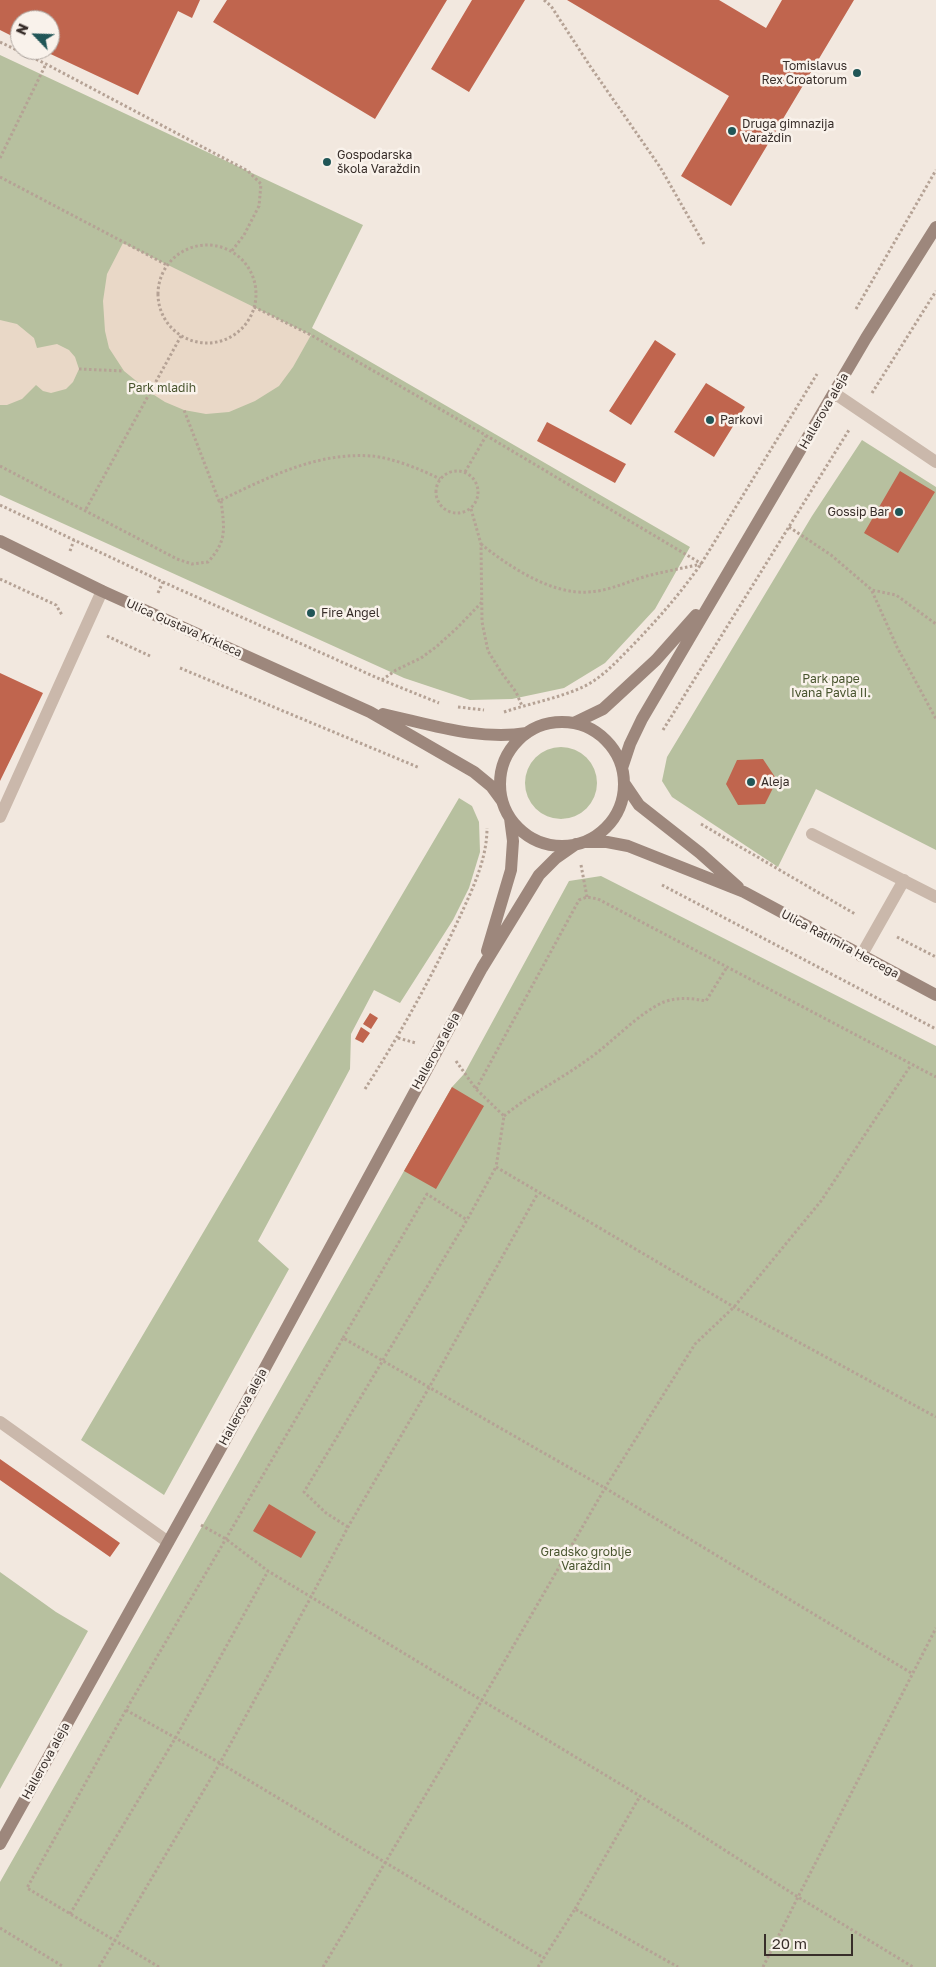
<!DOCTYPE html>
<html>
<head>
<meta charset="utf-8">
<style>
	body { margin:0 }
	#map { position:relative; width:936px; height:1967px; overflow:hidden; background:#f2e8df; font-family:"Golos Text",sans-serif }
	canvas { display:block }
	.north { position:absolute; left:10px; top:10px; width:50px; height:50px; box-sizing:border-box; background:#f9f2eb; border:1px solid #aca49e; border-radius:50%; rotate:294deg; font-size:14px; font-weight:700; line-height:20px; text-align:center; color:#382e2a }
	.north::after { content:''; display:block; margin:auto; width:18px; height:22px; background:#215657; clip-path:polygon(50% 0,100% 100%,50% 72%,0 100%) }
	.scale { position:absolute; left:764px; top:1934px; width:89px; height:22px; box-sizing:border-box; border:2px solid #382e2a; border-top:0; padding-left:6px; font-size:15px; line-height:18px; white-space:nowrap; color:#382e2a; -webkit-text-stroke:4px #f9f2eb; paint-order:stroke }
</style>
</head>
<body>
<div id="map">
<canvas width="936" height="1967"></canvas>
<div class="north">N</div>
<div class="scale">20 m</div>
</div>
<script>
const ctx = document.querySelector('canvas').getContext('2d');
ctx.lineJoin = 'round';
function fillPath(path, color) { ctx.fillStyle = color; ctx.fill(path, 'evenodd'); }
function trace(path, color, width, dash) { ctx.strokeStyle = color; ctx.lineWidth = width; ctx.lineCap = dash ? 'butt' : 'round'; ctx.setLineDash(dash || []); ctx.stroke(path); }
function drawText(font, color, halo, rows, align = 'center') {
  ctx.font = font + ' "Golos Text",sans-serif'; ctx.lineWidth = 5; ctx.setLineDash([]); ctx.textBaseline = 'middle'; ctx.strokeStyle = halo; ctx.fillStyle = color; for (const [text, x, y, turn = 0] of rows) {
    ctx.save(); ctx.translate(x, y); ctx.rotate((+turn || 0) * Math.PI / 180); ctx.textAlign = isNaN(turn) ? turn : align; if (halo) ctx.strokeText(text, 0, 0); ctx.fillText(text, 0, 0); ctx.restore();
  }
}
const green = new Path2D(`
	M0,55L363,225L312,328L690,547L655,609L605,663L564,688L512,699L470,700L404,678L0,495Z
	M862,440L936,487V850L816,789L778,867L672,797L662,781L667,757L812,516Z
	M525 783a36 36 0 1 1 72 0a36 36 0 1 1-72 0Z
	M459,798L472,806L479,822L480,852L469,888L453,920L400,1003L374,990L351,1034L350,1069L258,1241L289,1269L164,1495L81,1440Z
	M601,876L936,1046V1967H0V1882L404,1171L452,1087L464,1074L569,881Z
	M0,1572L56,1612L88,1631L0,1789Z`);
const plaza = new Path2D(`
	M123,243L311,335L293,367L279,386L255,401L229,412L206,414L184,410L165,402L151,393L124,371L109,348L105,331L103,301L107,274Z
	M0,320L17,324L34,338L37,348L57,344L69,350L75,357L79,369L73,382L66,389L51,393L43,391L36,385L22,399L7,405H0Z`);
const building = new Path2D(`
	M0,0H200L192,18L178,11L138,95L42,50H50V20H20V40L0,30Z
	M227,0H447L375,119L213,22Z
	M472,0H525L469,92L431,69Z
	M567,0H719L766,28L782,0H854L731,206L681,176L729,96Z
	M655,340L676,354L631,425L609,411Z
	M706,383L745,407L714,457L674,432Z
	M547,422L626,464L615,483L537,441Z
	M900,471L935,492L898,553L864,533Z
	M0,673L43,693L0,781Z
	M763,759L777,780L765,804L738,805L726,784L737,760Z
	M370,1013L378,1018L371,1029L363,1024Z
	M361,1027L370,1033L363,1043L355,1039Z
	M452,1087L484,1106L436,1189L404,1171Z
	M0,1459L120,1543L110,1557L0,1480Z
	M269,1504L316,1532L301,1558L253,1531Z`);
const path = new Path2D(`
	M544,0L551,6L590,66L660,167L704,244
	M0,42L46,64L248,171L261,184L259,206L244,235L231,252
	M0,158L46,64
	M0,177L167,265
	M158 294a49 49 0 1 1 98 0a49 49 0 1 1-98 0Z
	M254,307L311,335L487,436L702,564
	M856,309L936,170
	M79,369L124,371
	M872,393L936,291
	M0,466L177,559L192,564L208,562C228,540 224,528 221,500L219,501L184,410
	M436 492a21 21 0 1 1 42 0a21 21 0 1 1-42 0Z
	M465,472L486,436
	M221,500C269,477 317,452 371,456C390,457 423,470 440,479
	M0,505L163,582L382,680L439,703
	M86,509L181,336
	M471,509L481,544L482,622L488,651L501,672L516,692L522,706
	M789,527L831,555L872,590L896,595L936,624
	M481,544C508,566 552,595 588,592C611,591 630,580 651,575C667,571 684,568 701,564
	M70,551L74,540
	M0,579L56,605L62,615
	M872,591L897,647L936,719
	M158,593L163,582
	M107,636L150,656
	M180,668L420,768
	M382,680L396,670L421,658L436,647L457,628L483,601
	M458,707L484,710
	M504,712C531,703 560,698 585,686C604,676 617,661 632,646C657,620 680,594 701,564L817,374
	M663,730L849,430
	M701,824L855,914
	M581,865L587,897
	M662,885L936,1029
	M897,937L936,957
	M398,1038L416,1043
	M456,1061L476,1089L504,1116L496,1167L734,1307L936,1417
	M365,1089C399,1036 429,982 456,925C470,894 487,862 487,828
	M476,1089L579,900L587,897L598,899L936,1077
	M504,1116C530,1094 560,1080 587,1060C611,1044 638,1013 664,1002C678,997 691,998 706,1001L727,967
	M343,1338L427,1194L467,1220
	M201,1525L226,1539L268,1571L311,1597L348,1527L430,1386L538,1193
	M348,1527L326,1513L304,1492L467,1220L496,1167
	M126,1710L220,1763L544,1958
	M575,1909L640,1796
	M70,1914L176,1737L268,1571
	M0,1928L64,1967
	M99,1967L220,1763L311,1597L640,1796L798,1897L913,1967
	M159,1967L27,1888L126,1710L343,1338L605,1488L913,1674
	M323,1967L482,1700L605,1488L695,1344L734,1307L821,1201L911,1065
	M538,1967L575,1909L678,1967
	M763,1967L798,1897L936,1628`);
const lane = new Path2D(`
	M834,393L936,462
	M0,817L102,591
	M812,834L936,897
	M861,956L904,880
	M0,1422L168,1542`);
const secondary = new Path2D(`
	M0,541L102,591L370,712L474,772L491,786L502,801
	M383,714C429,724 479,741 527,733
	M500 784a62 62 0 1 1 124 0a62 62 0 1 1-124 0Z
	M574,723L603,709L615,698L656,660L696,615
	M622,768L630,744L642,719L866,338L936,227
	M624,783L639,805L700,853L738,887
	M586,842H607L628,846L744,892L936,995
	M487,951L511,870L513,841L510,818
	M0,1844L253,1390L482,968L539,875L556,858L576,844`);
const markers = [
	[857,73,5,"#215657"],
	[732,131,5,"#215657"],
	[327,162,5,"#215657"],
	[710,420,5,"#215657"],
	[899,512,5,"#215657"],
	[311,613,5,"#215657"],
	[751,782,5,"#215657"]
];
const poiNames = [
	["Tomislavus",847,66,"right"],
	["Rex Croatorum",847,80,"right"],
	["Druga gimnazija",742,124],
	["Varaždin",742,138],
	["Gospodarska",337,155],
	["škola Varaždin",337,169],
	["Parkovi",720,420],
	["Gossip Bar",889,512,"right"],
	["Fire Angel",321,613],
	["Aleja",761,782]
];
const parkNames = [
	["Park mladih",162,388],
	["Park pape",831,679],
	["Ivana Pavla II.",831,693],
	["Gradsko groblje",586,1552],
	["Varaždin",586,1566]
];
const streetNames = [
	["Hallerova aleja",824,411,-60],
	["Ulica Gustava Krkleca",184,628,24],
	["Ulica Ratimira Hercega",840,944,28],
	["Hallerova aleja",436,1051,-61],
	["Hallerova aleja",243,1407,-61],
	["Hallerova aleja",46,1761,-61]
];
fillPath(green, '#b7c09f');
fillPath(plaza, '#e9d8c7');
fillPath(building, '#c0654e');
trace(path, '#b5a295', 3, [2.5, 2.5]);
trace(lane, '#cab8ab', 12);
trace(secondary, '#9d877c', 12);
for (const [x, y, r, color] of markers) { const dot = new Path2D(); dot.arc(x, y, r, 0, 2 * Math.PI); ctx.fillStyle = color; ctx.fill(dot); trace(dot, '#f9f2eb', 2); }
drawText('12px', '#382e2a', '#f9f2eb', poiNames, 'left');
drawText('12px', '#49552f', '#f9f2eb', parkNames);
drawText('12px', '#382e2a', '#f9f2eb', streetNames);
</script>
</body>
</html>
